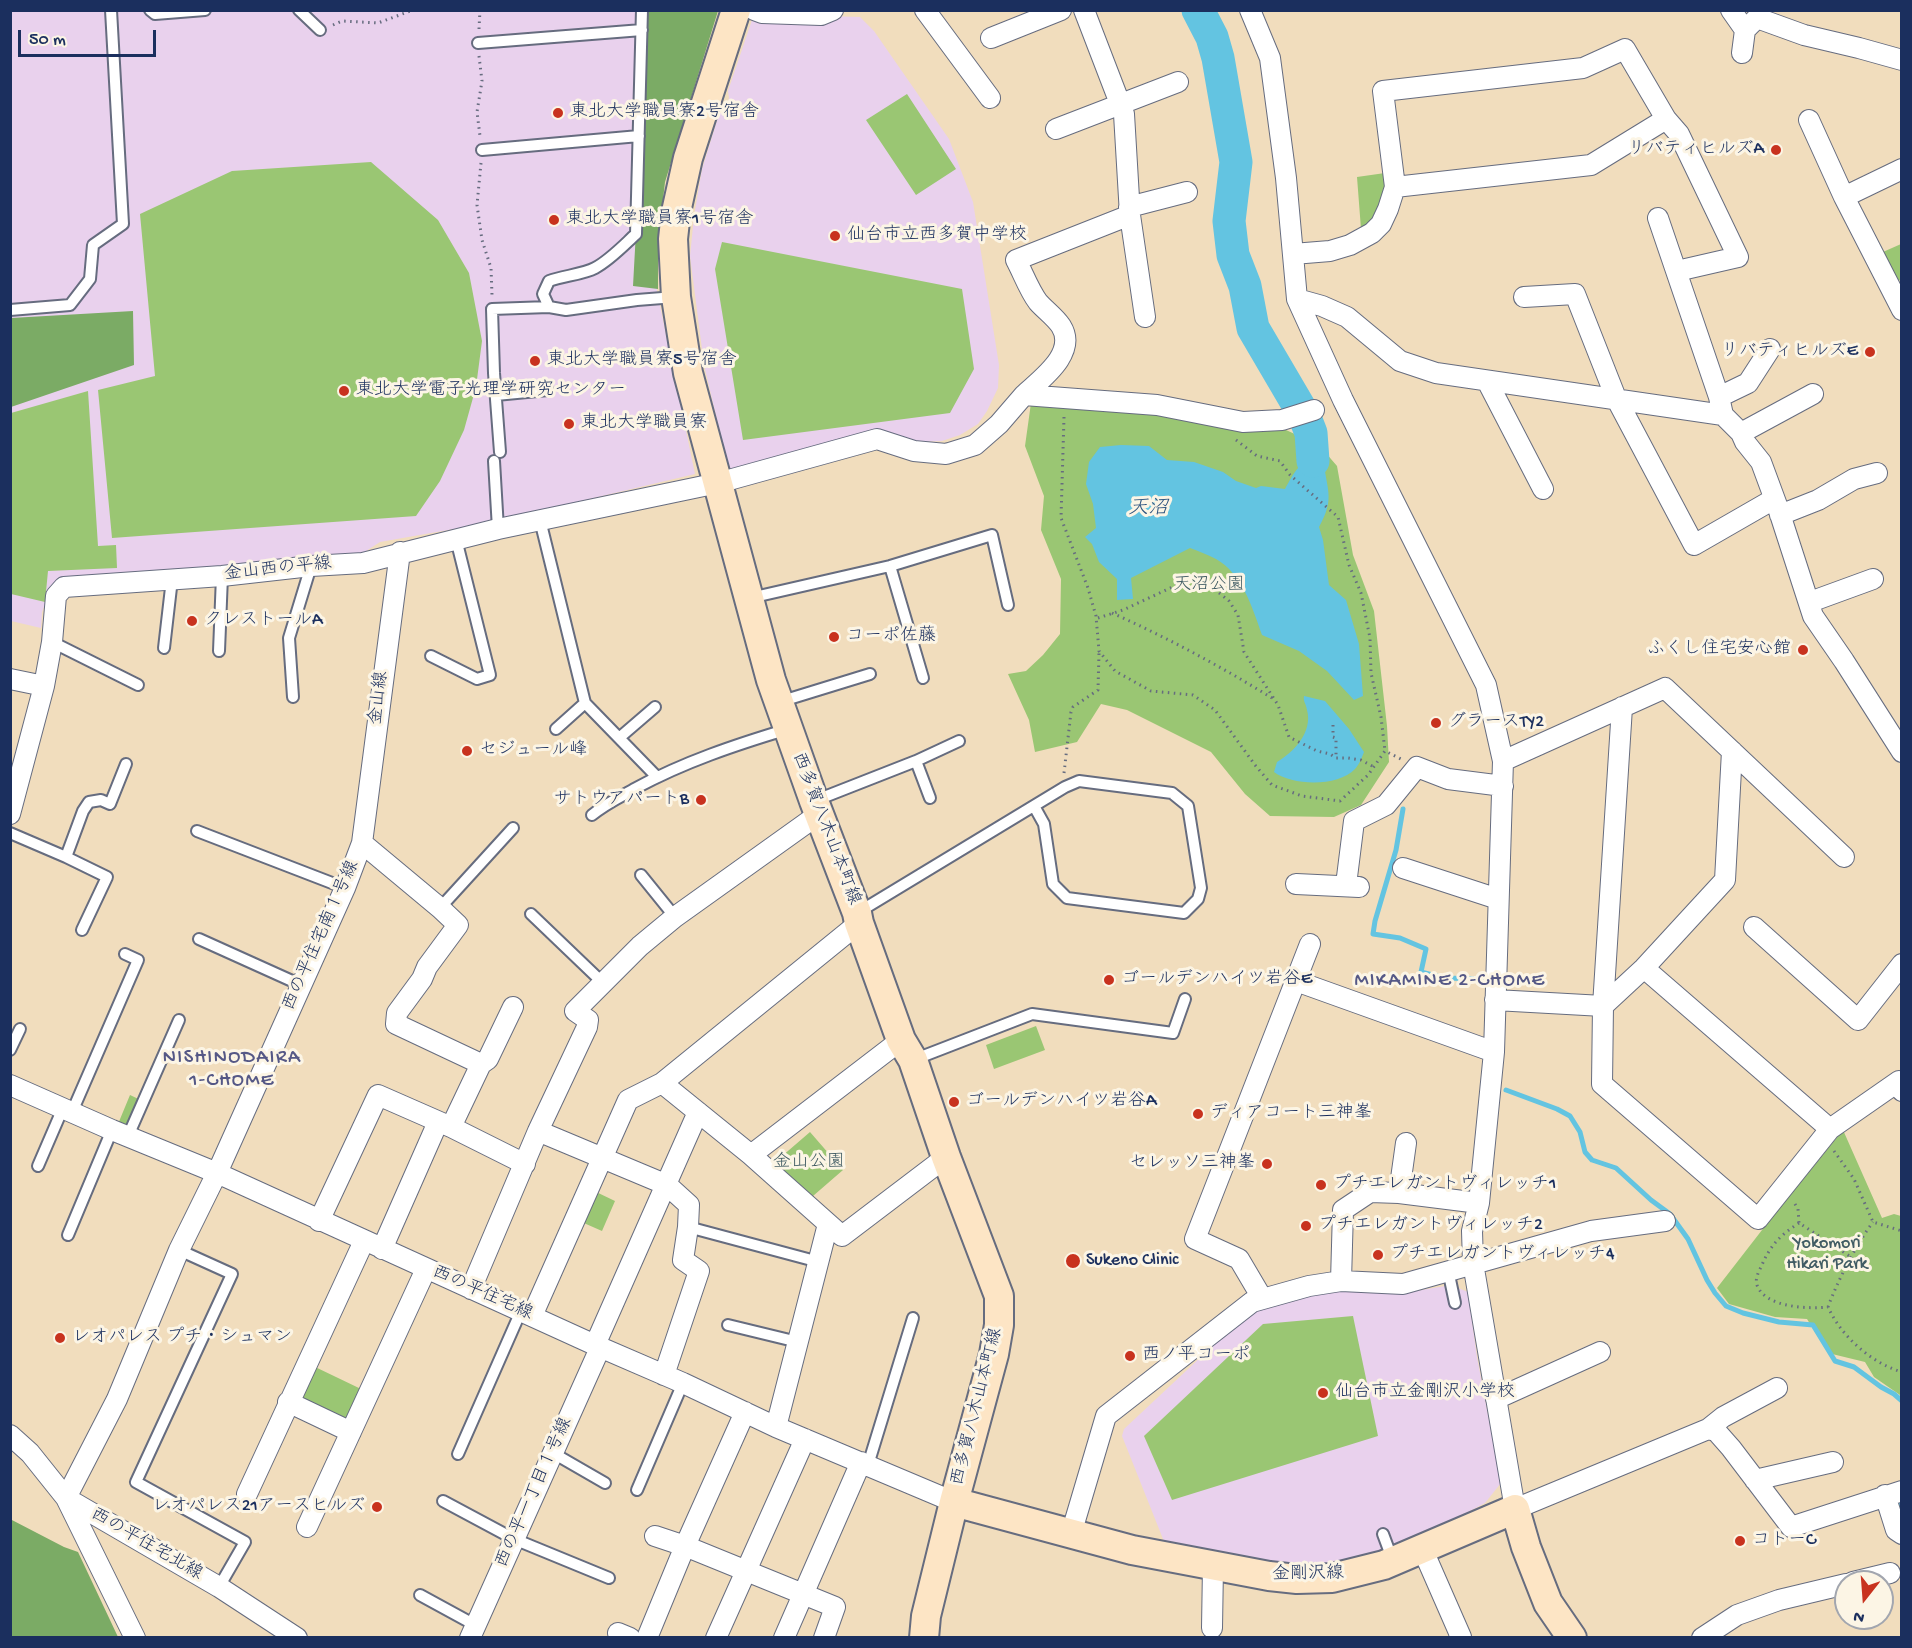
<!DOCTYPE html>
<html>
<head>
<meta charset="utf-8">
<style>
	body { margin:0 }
	#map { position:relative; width:1912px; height:1648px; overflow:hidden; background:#f1ddbd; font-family:"Gochi Hand",sans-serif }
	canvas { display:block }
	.frame { position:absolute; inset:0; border:12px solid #1b2f5e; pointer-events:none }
	.north { position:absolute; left:1834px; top:1570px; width:60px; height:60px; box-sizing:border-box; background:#fcf5e5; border:2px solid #a2a6af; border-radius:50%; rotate:197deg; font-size:16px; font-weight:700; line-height:24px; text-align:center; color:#1b2f5e }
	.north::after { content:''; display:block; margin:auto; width:21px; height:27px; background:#c8321e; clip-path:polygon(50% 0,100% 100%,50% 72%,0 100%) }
	.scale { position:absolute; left:18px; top:30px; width:138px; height:27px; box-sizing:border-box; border:3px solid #1b2f5e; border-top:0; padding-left:8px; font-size:18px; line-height:21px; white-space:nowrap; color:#1b2f5e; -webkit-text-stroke:4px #fcf5e5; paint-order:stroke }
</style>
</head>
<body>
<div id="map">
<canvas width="1912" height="1648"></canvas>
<div class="frame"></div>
<div class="north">N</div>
<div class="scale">50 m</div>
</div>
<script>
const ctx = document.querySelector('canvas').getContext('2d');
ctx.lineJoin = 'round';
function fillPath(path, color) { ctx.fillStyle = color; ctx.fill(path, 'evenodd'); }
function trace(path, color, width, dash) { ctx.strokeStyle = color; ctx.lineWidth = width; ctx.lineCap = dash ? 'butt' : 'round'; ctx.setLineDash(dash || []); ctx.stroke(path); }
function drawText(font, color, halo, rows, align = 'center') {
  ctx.font = font + ' "Gochi Hand","Klee One",sans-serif'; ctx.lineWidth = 6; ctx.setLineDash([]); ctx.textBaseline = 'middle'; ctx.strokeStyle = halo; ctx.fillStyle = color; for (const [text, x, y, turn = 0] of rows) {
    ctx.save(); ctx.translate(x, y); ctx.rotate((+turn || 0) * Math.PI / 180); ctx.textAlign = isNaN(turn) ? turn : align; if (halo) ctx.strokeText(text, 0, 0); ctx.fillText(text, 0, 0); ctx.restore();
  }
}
const built = new Path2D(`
	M11,11H710L657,205V291L695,474L488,523L380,542L363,553L63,580L51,589L42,612L41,628L11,621Z
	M754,14L860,17L874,31L949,139L973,202L999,365L998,388L987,411L978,424L960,435L942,441L920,442L877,433L729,471L704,365L690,256L694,216L702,169L719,114L725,110L729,98L728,91Z
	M1451,1285L1468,1292L1477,1357L1501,1483L1485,1503L1389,1555L1350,1565L1293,1568L1165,1544L1122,1436L1124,1429L1249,1312L1313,1293L1359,1291L1404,1293Z`);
const green = new Path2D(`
	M907,94L956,169L916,195L866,120Z
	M371,162L438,220L469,273L482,341L476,387L464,430L440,481L416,516L112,538L98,390L155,376L140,214L232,171Z
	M1385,173L1386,193L1372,224L1361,229L1357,177Z
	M722,242L962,289L974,369L950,413L743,440L715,269Z
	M1901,244V280L1897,281L1883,252Z
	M88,391L98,546L116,545L117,568L48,571L45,602L11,594V413Z
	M1031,403H1096L1286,430L1319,445L1337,466L1353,555L1374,611L1387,726L1389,762L1361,805L1334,817L1270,816L1245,794L1211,752L1127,710L1101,704L1077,742L1035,752L1029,720L1008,674L1026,671L1043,655L1060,634L1061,579L1041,530L1044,496L1025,446Z
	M1036,1026L1045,1050L994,1069L986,1045Z
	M130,1095L147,1103L129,1129L118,1124Z
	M1843,1130L1882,1218L1894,1214L1901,1216V1398L1900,1395L1874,1377L1865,1362L1828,1353L1807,1319L1775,1317L1729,1304L1717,1288L1769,1221Z
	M810,1132L843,1170L813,1196L781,1168V1157Z
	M592,1190L615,1201L602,1231L577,1220Z
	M1353,1316L1378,1436L1172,1500L1144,1436L1263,1324Z
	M311,1365L361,1389L350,1415L344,1419L303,1401L299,1396Z`);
const forest = new Path2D(`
	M648,11H718L665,182L658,244V289L633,286Z
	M133,311L134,365L11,407V318Z
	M10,1519L64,1547L78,1552L118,1637H11Z`);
const water = new Path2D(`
	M1121,445L1149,446L1167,460L1194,462L1223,472L1236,481L1256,488L1261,486L1285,489C1296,470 1300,457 1324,465C1328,493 1334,500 1319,527L1323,540L1329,585L1346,600L1359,644L1363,696L1354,700L1327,671L1299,651L1262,635C1253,609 1242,573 1216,559C1208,555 1199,551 1190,548L1131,578L1133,599L1117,600V579L1099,562L1092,544L1085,537L1096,528L1093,504L1086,484L1089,462L1100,447Z
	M1304,696L1325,701L1349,729L1364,752C1362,757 1359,765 1355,769C1338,787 1293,786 1274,772L1277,762C1294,752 1313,732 1307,710C1306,703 1303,702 1304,696Z`);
const stream = new Path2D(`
	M1403,809L1396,850L1375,921L1373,934L1400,938L1426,949L1421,972L1444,978L1485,979L1490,982
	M1506,1090L1557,1109L1570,1116L1580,1132L1585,1152L1592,1160L1616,1168L1651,1200L1670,1214L1688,1239L1707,1280L1715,1293L1726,1306L1743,1313L1779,1322L1813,1325L1835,1361L1854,1367L1881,1387L1894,1394L1902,1401
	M1895,1509V1506L1902,1503`);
const river = new Path2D(`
	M1198,10L1212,37L1218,58L1236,162L1229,221L1233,255L1245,286L1253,328L1304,415L1311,433L1313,461`);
const path = new Path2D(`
	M333,25L342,21L378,23L413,10
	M479,29L480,10
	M479,56L482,81L477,112L480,136
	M481,163L477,205L482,240L491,268L492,295
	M1064,417L1061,518L1088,588L1096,616L1099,651L1115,671L1151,691L1193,695L1215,710L1255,765L1272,785L1302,796L1340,801L1368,775L1385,751L1401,759
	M1236,440L1257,456L1280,461L1290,475L1338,517L1349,565L1361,593L1370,638L1371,673L1381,717L1385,751
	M1112,613C1168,638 1220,666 1272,698
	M1098,618L1123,610L1179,584L1206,582L1229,601L1238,615L1244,652L1278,705L1289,737L1317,751L1330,754L1336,758H1348L1361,760L1374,767
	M1333,725V737L1336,738V758
	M1064,773L1071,712L1073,707L1098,690L1099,653
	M1834,1151L1854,1179L1873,1222L1902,1231
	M1795,1204L1798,1209L1799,1223L1851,1257
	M1799,1223C1779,1236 1770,1246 1761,1267C1758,1273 1755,1279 1757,1285C1765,1308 1809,1309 1828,1307C1841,1336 1871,1363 1902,1372
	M1828,1307C1837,1282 1857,1243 1873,1222`);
const lane = new Path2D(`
	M150,10L155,14L205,10
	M299,10L320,30
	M642,10L636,234C623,246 610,260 595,268C584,274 563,276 549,281L543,294L549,307L566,310L637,300L675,297
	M478,43L642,30
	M482,150L639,136
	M10,310L70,305L90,279L93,245L123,224L111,10
	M496,395L548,390
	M500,452L494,373L492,309L549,307
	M494,461L498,529
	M540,520L585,703L657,777
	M890,566L923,678
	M750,598L890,566L992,535L1008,605
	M52,642L138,685
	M164,648L172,579
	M219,651L222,576
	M431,656L477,679L490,675L456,539
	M293,697L289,638L311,566
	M779,702L870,674
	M556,729L585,703
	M619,738L655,707
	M916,761L959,741
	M814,801L916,761L930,798
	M592,815C605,804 620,797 636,788C684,762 735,745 788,729
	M197,831L345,888
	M10,833L66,857L107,877L82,930
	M66,857L83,811L89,802L101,800L110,804L126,764
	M641,875L675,917
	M440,908L513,828
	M857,913L1065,787L1079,781L1172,793L1188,806L1201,888L1198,899L1184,913L1067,898L1053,884L1044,824L1034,806
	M531,914L602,982
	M199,939L301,985
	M10,1050L20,1029
	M913,1060L1032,1014L1173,1033L1185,999
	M72,1112L138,960L125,954
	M128,1136L179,1020
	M38,1166L63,1108
	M688,1227L819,1262
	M68,1235L112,1130
	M179,1250L232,1274L136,1482L245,1542L219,1587
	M1448,1270L1455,1303
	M728,1325L798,1342
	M553,1453L605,1483
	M458,1454L521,1311
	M868,1465L913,1318
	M637,1490L683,1383
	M443,1501L514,1539L609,1578
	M1383,1534L1393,1561
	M420,1595L475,1625`);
const street = new Path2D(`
	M754,10L762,13L821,15L833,10
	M925,10L990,98
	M1084,10L1124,114L1130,215L1145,317
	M1250,10L1270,58L1286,178L1297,299L1343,400L1486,685L1503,761L1494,1052L1479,1203L1472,1231L1473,1263L1515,1509L1708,1429L1716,1431L1731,1448L1791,1527L1902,1491
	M1731,10L1745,30
	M991,38L1061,10
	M1742,53L1745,30L1757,18L1804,35L1859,48L1902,60
	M1809,120L1844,197L1902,310
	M1056,129L1178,82
	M1395,187L1591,165L1666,119
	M1844,197L1902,169
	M1129,207L1187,192
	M1658,218L1719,397L1723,415L1741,433L1745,442L1761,462L1778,508L1813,616L1844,661L1902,752
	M1293,254L1330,251L1350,245L1372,233L1381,224L1388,209L1395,187L1383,91L1583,68L1625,49L1666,119L1679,134L1738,257L1677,271
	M1524,297L1575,294L1616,398L1694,545L1774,499
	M1297,299L1322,306L1347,317L1400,361L1436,373L1723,415
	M1487,381L1543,489
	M1024,395C1041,379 1078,353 1061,326C1055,317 1045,310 1038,302C1029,290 1023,273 1016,260L1130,215
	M1719,397L1748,383L1770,349
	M1741,433L1813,394
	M1780,515L1818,500L1854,479L1877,473
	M1810,602L1873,579
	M10,679L44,686
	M1622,707L1603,1006L1602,1084L1758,1219L1830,1129L1899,1081L1902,1091
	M1503,761L1665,688L1844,857
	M10,814L44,686L52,642L56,596L64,587L222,576L311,566L363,563L498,529L718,483L877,439L914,451L946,454L975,445L999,424L1024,395L1157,405L1243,422L1282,420L1314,410
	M362,843L400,552
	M1403,868L1498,899
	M1296,884L1359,887
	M1346,885L1354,821L1386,805L1417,767L1448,779L1503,786
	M1754,927L1858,1020L1902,964
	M1644,968L1830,1129
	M1296,981L1494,1052
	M1495,1000L1603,1006L1644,968L1725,880L1732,751
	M662,1083L751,1155L842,1236L946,1157
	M10,1085L112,1130L217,1173L595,1345L683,1383L776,1427L954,1502
	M451,1127L481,1064L488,1059L513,1007
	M538,1131L667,1185L689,1205L688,1227L683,1260L699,1271L664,1375
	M751,1155L901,1040
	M1399,1193L1406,1143
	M319,1221L378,1095L451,1127L525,1164
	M382,1249L438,1122
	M1341,1281L1343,1210L1370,1192L1399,1193L1479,1203
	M471,1289L538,1131L587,1027L588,1020L575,1011L640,946L675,917L819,814
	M1262,1298L1239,1259L1195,1239L1310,944
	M532,1316L628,1100L662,1083L859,923
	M595,1345L698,1112
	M1496,1399L1600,1352
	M288,1402L351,1432
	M776,1427L828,1224
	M1708,1429L1723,1417L1777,1388
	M10,1435L30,1453L66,1498L219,1587L297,1638
	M1755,1480L1833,1462
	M247,1494L364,1241
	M1885,1495L1896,1530L1902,1534
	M307,1527L426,1269
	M1071,1534L1106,1416L1252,1302L1309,1286L1341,1281L1403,1284L1591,1231L1665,1221
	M655,1536L685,1546L835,1607L824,1638
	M1422,1548L1461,1637L1459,1638
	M1853,1582L1890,1573
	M1212,1628L1213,1566
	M618,1633L630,1638
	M135,1638L66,1498L117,1399L179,1250L217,1173L345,888L362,843L440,908L458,925L427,967L422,979L397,1013L396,1024L481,1064
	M470,1638L600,1348
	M647,1638L685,1546L745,1412
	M716,1638L805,1439
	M784,1638L861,1462
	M1702,1638L1737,1615L1779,1600L1846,1584`);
const secondary = new Path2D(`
	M736,10L688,158L676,212L673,239L676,297L688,373L771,680L814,801L857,913L859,923L901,1040L913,1060L946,1157L999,1296V1325L994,1354L954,1502L926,1616L924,1638
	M954,1502L1132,1550L1269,1576L1297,1579L1332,1578L1384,1565L1515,1509L1526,1547L1548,1603L1572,1638`);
const markers = [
	[558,113,6,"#c8321e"],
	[1776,150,6,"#c8321e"],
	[554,220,6,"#c8321e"],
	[835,236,6,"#c8321e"],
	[1870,352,6,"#c8321e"],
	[535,361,6,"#c8321e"],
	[344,391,6,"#c8321e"],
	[569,424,6,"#c8321e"],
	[192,621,6,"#c8321e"],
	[834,637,6,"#c8321e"],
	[1803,650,6,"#c8321e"],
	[1436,723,6,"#c8321e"],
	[467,751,6,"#c8321e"],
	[701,800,6,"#c8321e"],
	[1109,980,6,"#c8321e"],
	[954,1102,6,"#c8321e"],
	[1198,1114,6,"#c8321e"],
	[1267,1164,6,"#c8321e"],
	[1321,1185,6,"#c8321e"],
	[1306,1226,6,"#c8321e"],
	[1378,1255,6,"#c8321e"],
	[1073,1261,8,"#c8321e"],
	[60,1338,6,"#c8321e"],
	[1130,1356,6,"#c8321e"],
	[1323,1393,6,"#c8321e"],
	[377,1507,6,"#c8321e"],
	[1740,1541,6,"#c8321e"]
];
const poiNames = [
	["東北大学職員寮2号宿舎",570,113],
	["リバティヒルズA",1764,150,"right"],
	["東北大学職員寮1号宿舎",566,220],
	["仙台市立西多賀中学校",847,236],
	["リバティヒルズE",1858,352,"right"],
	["東北大学職員寮5号宿舎",547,361],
	["東北大学電子光理学研究センター",356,391],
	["東北大学職員寮",581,424],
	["クレストールA",204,621],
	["コーポ佐藤",846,637],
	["ふくし住宅安心館",1791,650,"right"],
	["グラースTY2",1448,723],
	["セジュール峰",479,751],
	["サトウアパートB",689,800,"right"],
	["ゴールデンハイツ岩谷E",1121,980],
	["ゴールデンハイツ岩谷A",966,1102],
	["ディアコート三神峯",1210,1114],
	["セレッソ三神峯",1255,1164,"right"],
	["プチエレガントヴィレッチ1",1333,1185],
	["プチエレガントヴィレッチ2",1318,1226],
	["プチエレガントヴィレッチ4",1390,1255],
	["Sukeno Clinic",1086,1261],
	["レオパレス プチ・シュマン",72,1338],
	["西ノ平コーポ",1142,1356],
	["仙台市立金剛沢小学校",1335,1393],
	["レオパレス21アースヒルズ",365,1507,"right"],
	["コトーC",1752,1541]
];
const streetNames = [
	["金山西の平線",278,570,-6],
	["金山線",380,698,-83],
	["西多賀八木山本町線",825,829,69],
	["西の平住宅南１号線",322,936,-66],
	["西の平住宅線",482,1294,24],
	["西多賀八木山本町線",978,1407,-76],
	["西の平一丁目１号線",535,1493,-66],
	["西の平住宅北線",146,1545,30],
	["金剛沢線",1308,1575,-1]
];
const parkNames = [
	["天沼公園",1209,586],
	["金山公園",809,1163],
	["Yokomori",1827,1244],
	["Hikari Park",1827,1265]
];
const waterNames = [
	["天沼",1148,510]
];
const neighbourhoodNames = [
	["MIKAMINE 2-CHOME",1450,982],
	["NISHINODAIRA",232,1059],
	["1-CHOME",232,1082]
];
fillPath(built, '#e9d1ed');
fillPath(green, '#9ac673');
fillPath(forest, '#7bab65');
fillPath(water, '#63c4e1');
trace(stream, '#63c4e1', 5);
trace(river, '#63c4e1', 33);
trace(lane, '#666c7f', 14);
trace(street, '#666c7f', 22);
trace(secondary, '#666c7f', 32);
trace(path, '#666c7f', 3, [1.5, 4.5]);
trace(lane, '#fff', 10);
trace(street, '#fff', 20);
trace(secondary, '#fde5c5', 28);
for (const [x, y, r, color] of markers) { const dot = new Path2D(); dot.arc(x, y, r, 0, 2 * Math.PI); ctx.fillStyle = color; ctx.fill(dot); trace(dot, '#fcf5e5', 2); }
drawText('18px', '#1b2f5e', '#fcf5e5', poiNames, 'left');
drawText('18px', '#1b2f5e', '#fcf5e5', streetNames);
drawText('18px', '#415c64', '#fcf5e5', parkNames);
drawText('italic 20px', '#2d547f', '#fcf5e5', waterNames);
ctx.letterSpacing = '1.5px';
drawText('20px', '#555886', '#fcf5e5', neighbourhoodNames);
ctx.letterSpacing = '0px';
</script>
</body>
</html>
